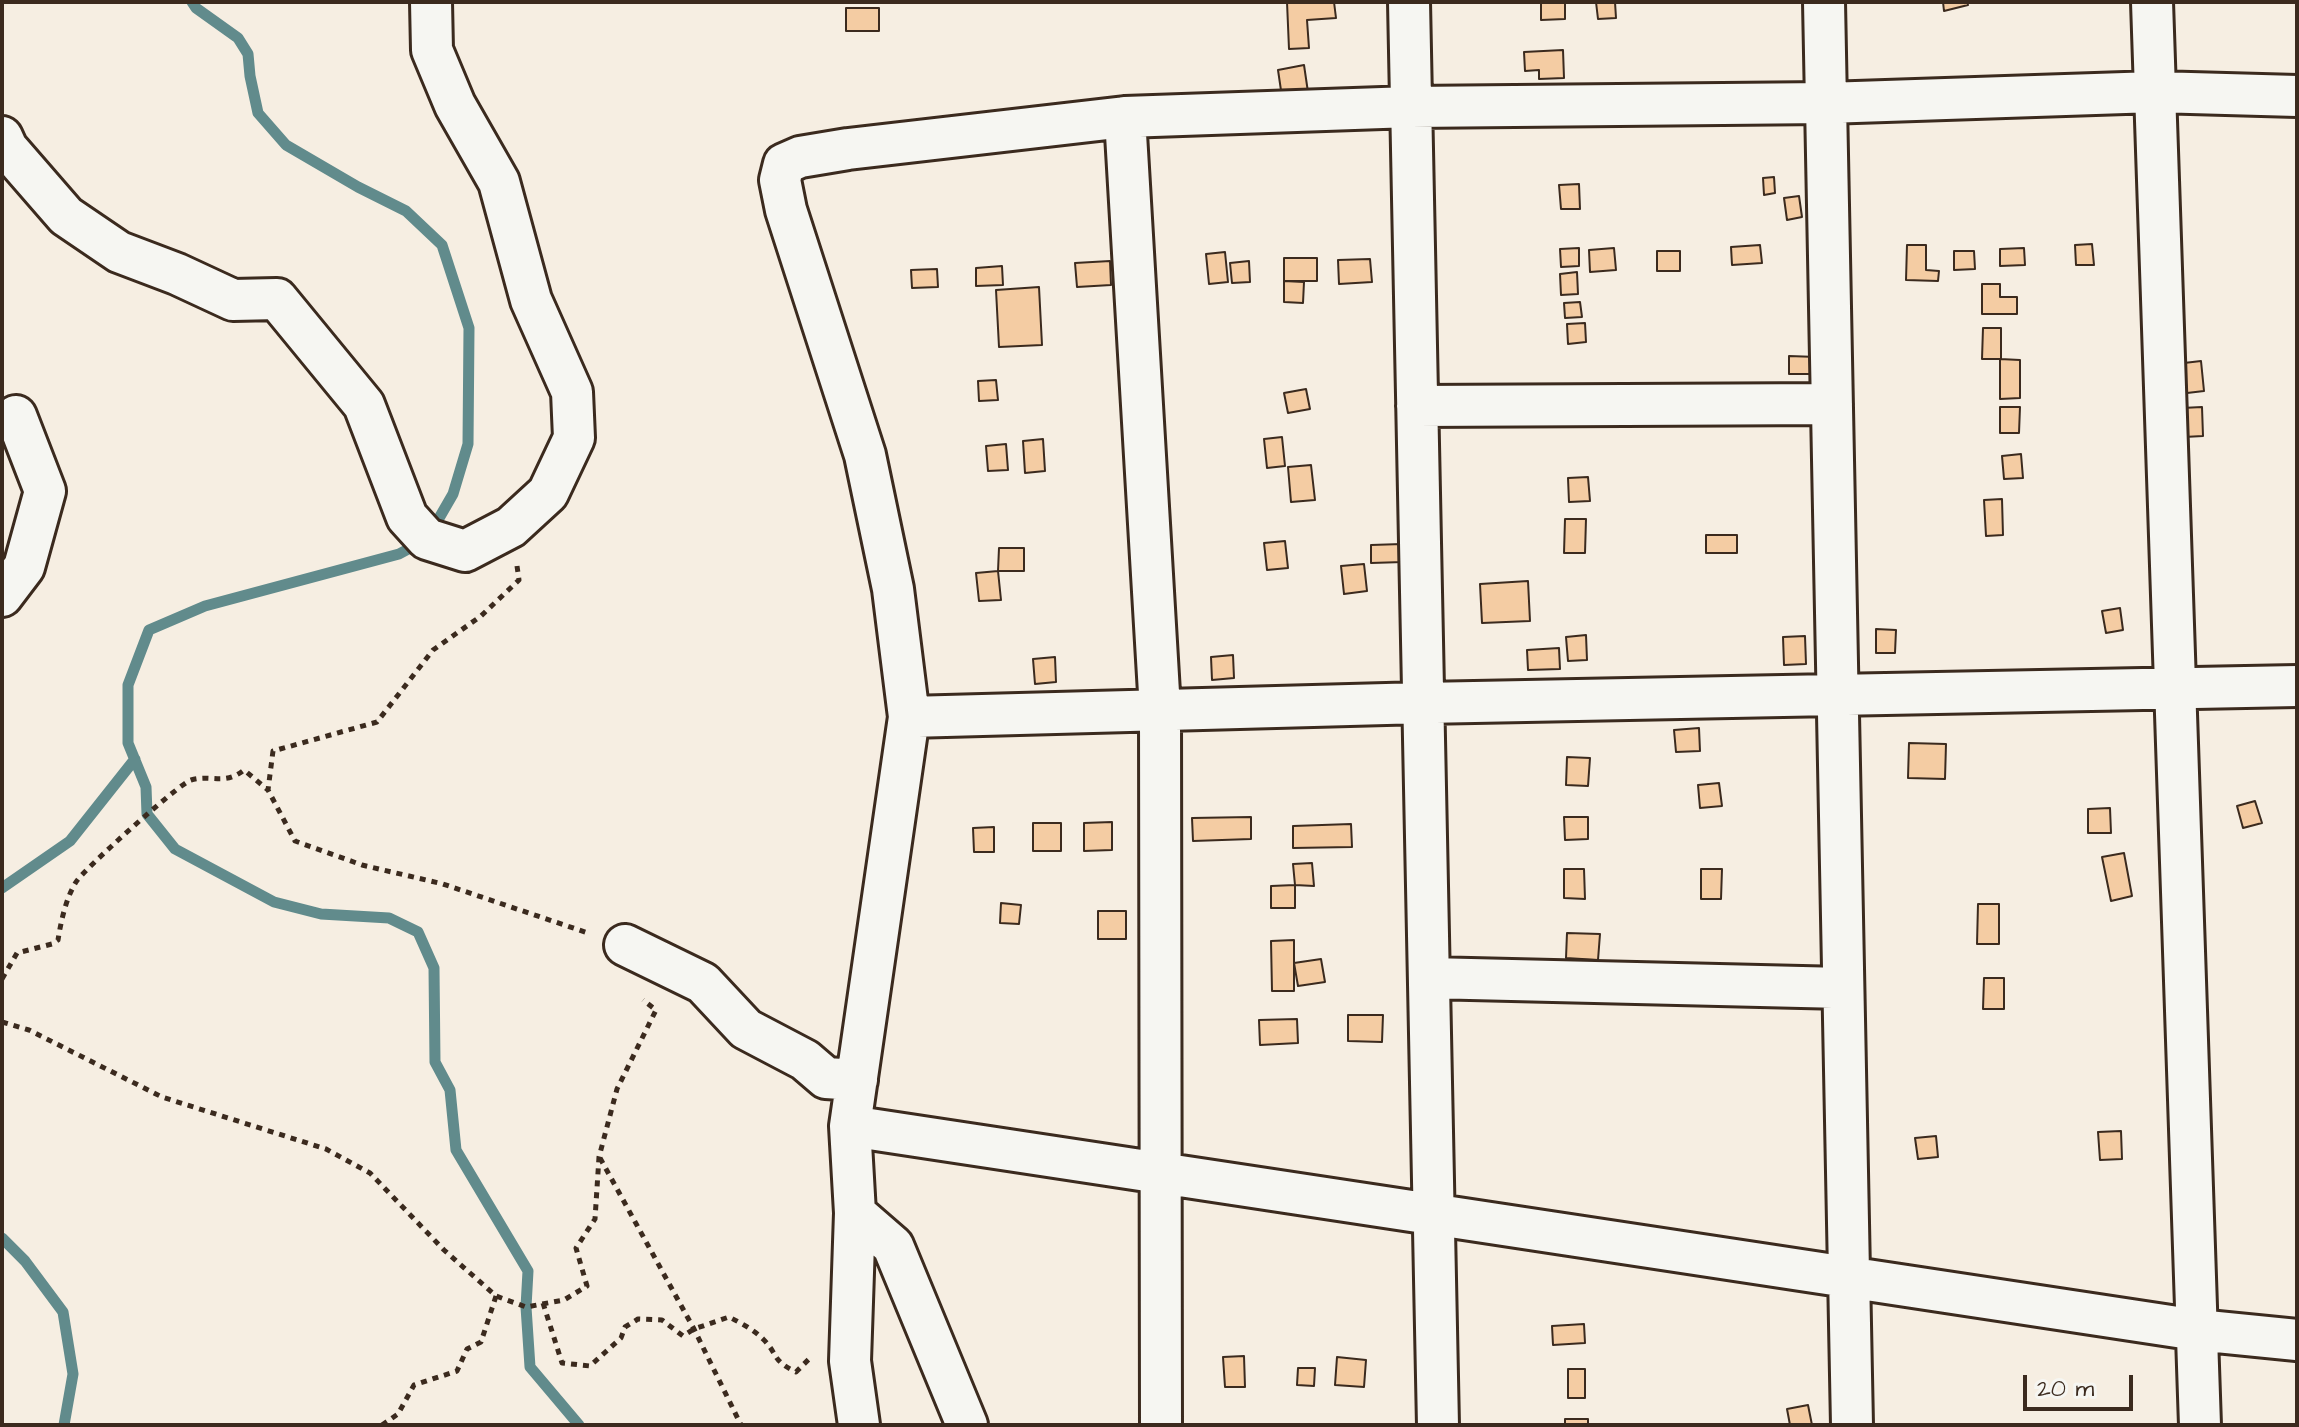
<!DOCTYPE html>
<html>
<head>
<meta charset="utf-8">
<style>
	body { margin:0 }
	#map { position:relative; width:2299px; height:1427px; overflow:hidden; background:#f6eee2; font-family:"Architects Daughter",sans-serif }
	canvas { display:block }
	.frame { position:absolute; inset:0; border:4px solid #3b2a1e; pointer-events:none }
	.scale { position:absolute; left:2023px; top:1375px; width:110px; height:36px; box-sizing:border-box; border:4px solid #3b2a1e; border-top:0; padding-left:10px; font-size:24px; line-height:28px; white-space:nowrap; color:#3b2a1e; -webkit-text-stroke:6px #f6f6f2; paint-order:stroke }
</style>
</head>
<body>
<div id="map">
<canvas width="2299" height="1427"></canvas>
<div class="frame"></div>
<div class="scale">20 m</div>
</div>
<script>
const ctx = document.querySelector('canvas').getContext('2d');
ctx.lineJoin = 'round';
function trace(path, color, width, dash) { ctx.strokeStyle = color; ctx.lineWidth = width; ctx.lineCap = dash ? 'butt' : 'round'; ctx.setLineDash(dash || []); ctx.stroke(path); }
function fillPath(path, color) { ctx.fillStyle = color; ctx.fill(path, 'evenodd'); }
const stream = new Path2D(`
	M192,2L196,8L238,38L248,54L250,76L258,113L286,145L358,187L406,211L442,245L469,328L468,444L453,494L427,539L399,554L205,606L149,630L128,685V743L146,787L147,814L175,849L274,902L321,914L389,918L418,932L434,968L435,1062L450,1090L456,1150L528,1271L526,1307L530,1367L579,1425
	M2,888L70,841L135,759
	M2,1238L25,1261L63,1312L73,1374L64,1425`);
const building = new Path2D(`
	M1287,2H1334L1336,18L1307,20L1309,48L1289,49Z
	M1541,2H1565V19L1541,20Z
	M1596,2H1615L1616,18L1598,19Z
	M1943,2H1967L1968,5L1944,11Z
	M846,8H879V31H846Z
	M1563,50L1564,78L1539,79V70L1525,71L1524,52Z
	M1304,65L1309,99L1283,104L1278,70Z
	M1774,177L1775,193L1764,195L1763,178Z
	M1579,184L1580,209H1561L1559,185Z
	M1799,196L1802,217L1787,220L1784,198Z
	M2092,244L2094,265H2076L2075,245Z
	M1760,245L1762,263L1732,265L1731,247Z
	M1907,245H1926V270L1939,271L1938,281L1906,280Z
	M1579,248V266L1561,267L1560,249Z
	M1614,248L1616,270L1590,272L1589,250Z
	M2024,248L2025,265L2000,266V249Z
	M1657,251H1680V271H1657Z
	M1954,251H1974L1975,269L1954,270Z
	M1225,252L1228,282L1209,284L1206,254Z
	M1284,258H1317V281H1284Z
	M1370,259L1372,282L1339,284L1338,260Z
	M1110,261L1111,285L1077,287L1075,263Z
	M1249,261L1250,282L1232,283L1230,263Z
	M1002,266L1003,285L976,286V268Z
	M937,269L938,287L912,288L911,270Z
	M1577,272L1578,294L1561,295L1560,274Z
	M1284,281L1304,282L1303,303L1284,302Z
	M1982,284H2000V297H2017V314H1982Z
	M1039,287L1042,345L999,347L996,290Z
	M1580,302L1582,317L1565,318L1564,303Z
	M1585,323L1586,342L1568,344L1567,324Z
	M1983,328H2001V359H1982Z
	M1789,356L1817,357L1816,374H1789Z
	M2000,359L2020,360V398L2000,399Z
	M2201,361L2204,391L2187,393L2184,363Z
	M996,380L998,400L979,401L978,381Z
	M1306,389L1310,409L1288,413L1284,393Z
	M2000,407H2020L2019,433H2000Z
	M2202,407L2203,436L2184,437L2182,408Z
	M1282,437L1285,466L1267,468L1264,439Z
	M1043,439L1045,471L1025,473L1023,441Z
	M1006,444L1008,470L988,471L986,446Z
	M2021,454L2023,478L2004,479L2002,456Z
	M1311,465L1315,500L1291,502L1288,467Z
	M1588,477L1590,501L1569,502L1568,478Z
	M2002,499L2003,535L1986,536L1984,500Z
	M1565,519H1586L1585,553H1564Z
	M1706,535H1737V553H1706Z
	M1285,541L1288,568L1267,570L1264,543Z
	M1402,544L1403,562L1371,563V545Z
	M999,548H1024V571H998Z
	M1364,564L1367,591L1344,594L1341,566Z
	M998,571L1001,600L979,601L976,573Z
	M1528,581L1530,621L1482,623L1480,584Z
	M2120,608L2123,630L2106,633L2102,611Z
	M1876,629L1896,630L1895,653H1876Z
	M1586,635L1587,660L1568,661L1566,637Z
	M1805,636L1806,664L1784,665L1783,637Z
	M1559,648L1560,669L1528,670L1527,650Z
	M1233,655L1234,678L1212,680L1211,657Z
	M1055,657L1056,682L1035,684L1033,659Z
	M1699,728L1700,751L1676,752L1674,730Z
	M1909,743L1946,744L1945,779L1908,778Z
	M1567,757L1590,758L1588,786L1566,785Z
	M1719,783L1722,806L1700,808L1698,785Z
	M2255,801L2262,823L2243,828L2237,806Z
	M2110,808L2111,833H2088V809Z
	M1251,817V839L1193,841L1192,818Z
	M1564,817H1588V839L1565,840Z
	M1112,822V850L1084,851V823Z
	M1033,823H1061V851H1033Z
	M1351,824L1352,847L1293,848V826Z
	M994,827V852H974L973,828Z
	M2124,853L2132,896L2111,901L2102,857Z
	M1312,863L1314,886L1295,885L1293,864Z
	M1564,869H1584L1585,899L1564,898Z
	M1701,869H1722L1721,899H1701Z
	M1295,885V908H1271V886Z
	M1001,903L1021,905L1019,924L1000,923Z
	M1978,904H1999V944H1977Z
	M1098,911H1126V939H1098Z
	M1567,933L1600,934L1598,960L1566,958Z
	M1294,940V991H1272L1271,941Z
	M1321,959L1325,982L1298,986L1294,963Z
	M1984,978H2004V1009H1983Z
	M1348,1015H1383L1382,1042L1348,1041Z
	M1297,1019L1298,1043L1260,1045L1259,1020Z
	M2121,1131L2122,1159L2100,1160L2098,1132Z
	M1936,1136L1938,1157L1918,1159L1915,1138Z
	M1584,1324L1585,1343L1553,1345L1552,1326Z
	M1244,1356L1245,1387H1225L1223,1357Z
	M1337,1357L1366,1360L1364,1387L1335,1385Z
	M1298,1368H1315L1314,1386L1297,1385Z
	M1568,1369H1585V1398H1568Z
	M1808,1405L1812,1425H1790L1787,1409Z
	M1565,1419H1588V1425H1565Z`);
const path = new Path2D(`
	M517,566L519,580L481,616L433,650L377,722L273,751L268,790L295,841L362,865L443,884L588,933
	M2,979L17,953L52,944L58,940C61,921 66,898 76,882C84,869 180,783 191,780C212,774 224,786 244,770L268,790
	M2,1022L29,1030L162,1097L326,1149L370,1173L444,1250L496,1296L526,1307L564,1300L587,1286L576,1248L595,1219L599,1157L617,1089L656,1010L643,1000
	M600,1158L694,1329L741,1425
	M543,1303L562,1363L590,1366L621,1338L625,1327L638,1319L662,1320L683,1336L694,1329L729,1317C741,1323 754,1330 763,1339C779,1355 771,1360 796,1372L812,1356
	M382,1425L398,1414L414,1385L457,1371L467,1349L481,1342L496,1296`);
const minor = new Path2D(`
	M1409,2L1438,1425
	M1824,2L1852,1425
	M2152,2L2200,1425
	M1125,117L1160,710L1161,1425
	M2,137L7,148L66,216L119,252L177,274L233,300L277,299L364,405L407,517L427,539L465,551L511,527L548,493L574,438L572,392L531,300L499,182L455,105L432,50L431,2
	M1417,406L1832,404
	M2,596L24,567L45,491L16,416
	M909,717L1423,703L2297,686
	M625,945L703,983L746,1029L805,1060L826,1078L857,1080
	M1429,978L1843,988
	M850,1126L2197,1330L2297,1340
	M855,1213L893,1246L967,1425
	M859,1425L850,1361L855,1213L850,1126L909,717L893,589L865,455L786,210L780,180L784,164L800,157L848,149L1125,117L1411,107L1826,103L2155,92L2297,96`);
trace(stream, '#618b8c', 11);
fillPath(building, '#f4cca3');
trace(building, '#3b2a1e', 2);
trace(minor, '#3b2a1e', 46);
trace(path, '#3b2a1e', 5, [6, 6]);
trace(minor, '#f6f6f2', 40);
</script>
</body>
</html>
